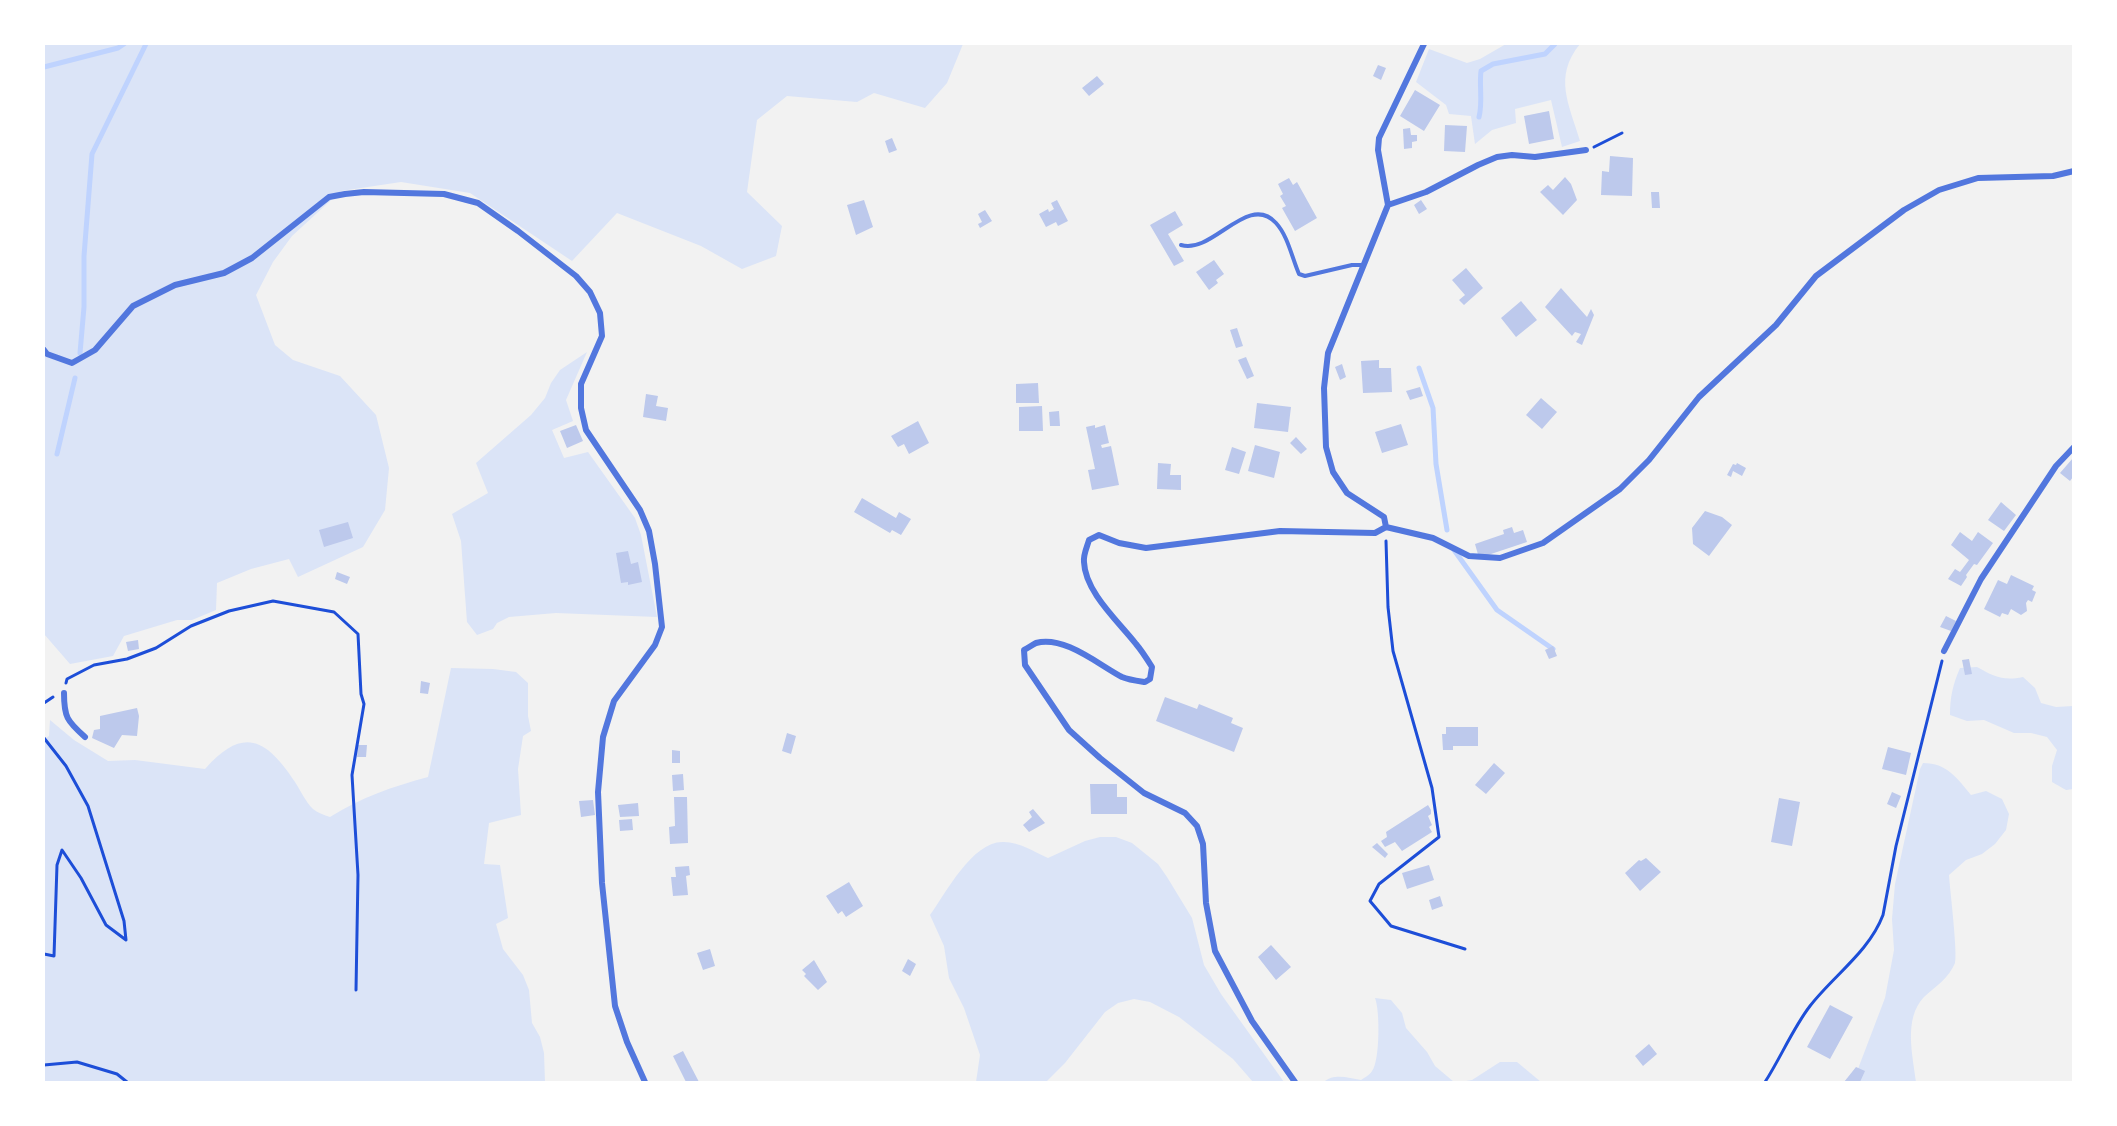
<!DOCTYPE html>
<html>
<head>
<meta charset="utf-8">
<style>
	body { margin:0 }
	#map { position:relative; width:2117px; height:1126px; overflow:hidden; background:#f2f2f2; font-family:"Noto Serif",serif }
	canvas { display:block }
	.frame { position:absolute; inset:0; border:45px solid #fff; pointer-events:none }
</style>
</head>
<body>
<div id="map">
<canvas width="2117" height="1126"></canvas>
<div class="frame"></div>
</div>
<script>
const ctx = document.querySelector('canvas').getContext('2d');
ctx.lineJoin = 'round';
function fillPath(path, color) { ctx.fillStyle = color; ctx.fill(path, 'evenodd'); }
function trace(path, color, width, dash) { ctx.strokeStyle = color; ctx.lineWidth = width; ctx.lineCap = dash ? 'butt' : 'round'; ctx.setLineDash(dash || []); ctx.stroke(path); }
const green = new Path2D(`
	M44,44H963L947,83L925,108L874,93L857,102L787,96L757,120L747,192L782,226L776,256L742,269L701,246L617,213L572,261L470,193L401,182L341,191L292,236L273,262L256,295L275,345L293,360L340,376L376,415L389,468L385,510L363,547L298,577L289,559L251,569L217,583L216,610L192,620H177L124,636L113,656L70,664L44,634Z
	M1506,44H1580C1553,77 1569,104 1580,141L1562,147L1551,100L1515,109L1516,123L1492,130L1475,144L1471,116L1449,114L1446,105L1416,82L1429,49L1467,63L1480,59Z
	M587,352L566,400L573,421L552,430L564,458L588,452L635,518L641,535L657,617L556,613L509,617L497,623L493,629L477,635L467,622L461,541L452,514L488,493L476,463L531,415L545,398L551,383L560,370Z
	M1977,667C1995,677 2003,681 2023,677L2035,688L2041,703L2056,707L2073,706V789L2066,790L2052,782V766L2057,750L2047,737L2031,733H2014L1984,720L1967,721L1950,715C1950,697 1953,684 1960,668Z
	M451,668L493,669L516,672L528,683V716L531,731L523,736L518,769L521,815L489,823L484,864L500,865L508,918L496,924L503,949L523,975L529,990L532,1023L540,1037L544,1053L545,1082H44V739L49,736L50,720L74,740L108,761L135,760L205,769C243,726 266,738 295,782C301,791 305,801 313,809C318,813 324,815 330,817C360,798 394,786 428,777Z
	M1923,763C1947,763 1957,778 1971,795L1986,791L2002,799L2009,814L2006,830L1995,844L1982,854L1966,860L1949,875C1950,890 1958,954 1955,963C1949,978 1935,987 1924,997C1903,1019 1913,1056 1916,1082H1853L1885,998L1894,950L1892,919L1895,884L1920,769Z
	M1100,837H1116L1132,843L1158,864L1167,877L1192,918L1204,965L1221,994L1284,1082H1253L1233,1059L1179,1017L1150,1002L1134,999L1118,1003L1105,1012L1065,1063L1046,1082H1007L1002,1081L999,1082H976L980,1055L964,1008L949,978L944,946L930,915C946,893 973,840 1004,842C1020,842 1034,852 1048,858L1085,841Z
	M1375,998L1391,1000L1402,1013L1406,1028L1427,1052L1435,1066L1454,1082H1324C1334,1073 1349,1078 1361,1080C1364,1078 1370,1075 1372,1071C1380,1061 1380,1010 1375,998Z
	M1500,1062H1517L1541,1082H1460L1472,1080Z`);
const stream = new Path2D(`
	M44,67L118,48L124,44
	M1479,117C1483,102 1479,86 1481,71L1493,64L1545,54L1555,44
	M80,353L84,307V256L92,154L146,44
	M1419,368L1433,408L1436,464L1447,530
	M57,454L75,378
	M1454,550L1497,610L1553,649`);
const building = new Path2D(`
	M1378,65L1386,68L1381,80L1373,76Z
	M1097,76L1104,84L1089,96L1082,88Z
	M1415,90L1440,105L1424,131L1400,116Z
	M1549,111L1554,139L1529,144L1524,116Z
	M1445,125L1467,126L1465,152L1444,151Z
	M1410,128L1411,135H1417V141L1412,142V148L1404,149L1403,129Z
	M892,138L897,150L889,153L885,141Z
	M1610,156L1633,158L1632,196L1601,195L1602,171L1609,172Z
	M1565,177L1571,184L1577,200L1563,215L1540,192L1548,185L1553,190Z
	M1289,178L1293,185L1297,182L1317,218L1295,231L1282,208L1286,206L1280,196L1283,194L1278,184Z
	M1651,192H1659L1660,208H1652Z
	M864,200L873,227L856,235L847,205Z
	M1057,200L1068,221L1058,226L1056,222L1046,227L1039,214L1048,209L1049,212L1054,209L1051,203Z
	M1421,200L1427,209L1419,214L1414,205Z
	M985,210L992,221L980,228L978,224L982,222L978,214Z
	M1175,211L1183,225L1168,234L1184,261L1174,266L1150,225Z
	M1214,260L1224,274L1216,280L1218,283L1209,290L1196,272Z
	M1466,268L1483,288L1464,305L1459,300L1465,295L1452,280Z
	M1561,288L1587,317L1591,309L1594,315L1582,345L1576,342L1581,334L1575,332L1572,336L1545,307Z
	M1521,301L1537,320L1516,337L1501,318Z
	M1237,328L1243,346L1236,348L1230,330Z
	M1246,357L1254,376L1247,379L1238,360Z
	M1379,360V368H1391L1392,392L1363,393L1361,361Z
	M1342,364L1346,377L1340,380L1335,367Z
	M1038,383L1039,403H1016V384Z
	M1420,387L1423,396L1410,400L1406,391Z
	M646,394L658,396L656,406L668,408L666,421L643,417Z
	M1541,398L1557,412L1542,429L1526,415Z
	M1257,403L1291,407L1288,432L1254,428Z
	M1042,406L1043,431H1019V407Z
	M1059,411L1060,426H1050L1049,412Z
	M918,421L929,443L909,454L904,444L898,447L891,436Z
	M1401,424L1408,445L1382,453L1375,432Z
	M576,425L583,441L567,448L560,431Z
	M1095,425V428L1105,425L1109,443L1101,445L1102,448L1111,446L1119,485L1092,490L1088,470L1095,469L1086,427Z
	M1296,437L1307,449L1301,454L1290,443Z
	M1255,445L1280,452L1274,478L1248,471Z
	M1232,447L1246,452L1239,474L1225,470Z
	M2073,458V477L2070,481L2060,473Z
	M1158,463L1171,464L1170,475H1181V490L1157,489Z
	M1737,463L1746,468L1742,476L1733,471L1731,477L1727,475L1733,464L1736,465Z
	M862,498L896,518L899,512L911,519L901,535L892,530L890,533L854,512Z
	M2001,502L2016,515L2004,531L1988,520Z
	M1705,511L1722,517L1732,525L1709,556L1693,544L1692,528Z
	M348,522L353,538L324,547L319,530Z
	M1512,527L1514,533L1523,530L1527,542L1479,558L1475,544L1504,534L1503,530Z
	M1960,532L1972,541L1978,532L1993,543L1977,565L1974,564L1966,575L1967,577L1961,586L1948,579L1955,569L1960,572L1969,560L1951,545Z
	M628,551L631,564L638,562L642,582L628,585V582L621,583L616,553Z
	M337,572L350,577L347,584L335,579Z
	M2011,575L2034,586L2032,590L2036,592L2032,602L2028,600L2026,603L2027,611L2021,615L2011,609L2008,615L2002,613L2000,617L1984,609L1998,580L2007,584Z
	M1946,616L1956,621L1951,631L1940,627Z
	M138,640L139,649L128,651L126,642Z
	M1553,646L1557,656L1549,659L1545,650Z
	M1969,659L1972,674L1965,675L1962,660Z
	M421,681L430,683L428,694L420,693Z
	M1165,697L1197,709L1199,704L1233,718L1231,723L1243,728L1234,752L1156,721Z
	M137,708L139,716L137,736L122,735L114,748L92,738L94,730L100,729V716Z
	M1446,727H1478V746H1453V750H1443L1442,734H1446Z
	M787,733L796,736L791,754L782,751Z
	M358,745H367L366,757H357Z
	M1888,747L1911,753L1906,775L1882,769Z
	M672,750L680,751V763H672Z
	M1494,763L1505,773L1486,794L1475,785Z
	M683,774L684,790L673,791L672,775Z
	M1090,784H1117V797H1127V814H1091Z
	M1892,792L1901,796L1896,808L1887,804Z
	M674,797H687L688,843L670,844L669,827L675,826Z
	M1779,798L1800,802L1792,846L1771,842Z
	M593,800L595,815L581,817L579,801Z
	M638,803L639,816L620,817L618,805Z
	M1428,805L1431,810V814L1428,816L1432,825L1429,827L1432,832L1402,851L1395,842L1385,847L1381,841L1387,837L1386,832Z
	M1033,809L1045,823L1029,832L1023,825L1032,817L1029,812Z
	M632,819L633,830L620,831L619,820Z
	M1377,843L1388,854L1385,858L1372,847Z
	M1646,858L1661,872L1640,891L1625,873L1639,860L1641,861Z
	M1429,865L1434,880L1407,889L1402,873Z
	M689,866L690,875L686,876L688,895L673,896L671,877H676L675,867Z
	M849,882L863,906L846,917L842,911L838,914L826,896Z
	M1440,896L1443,906L1432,910L1429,900Z
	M1271,945L1291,967L1276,980L1258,957Z
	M710,949L715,966L703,970L697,953Z
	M908,959L916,964L910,976L902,971Z
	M814,960L827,982L818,990L804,976L806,974L802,970Z
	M1830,1005L1853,1017L1830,1059L1807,1047Z
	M1649,1044L1657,1054L1643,1066L1635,1056Z
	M683,1051L685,1055L699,1082H686L673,1056Z
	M1856,1067L1865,1071L1860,1082H1844Z`);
const path = new Path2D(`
	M1594,147L1622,133
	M1386,541L1388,607L1393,651L1432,788L1439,837L1379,884L1370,901L1391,926L1465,949
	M66,683L67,679L94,665L127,659L156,648L191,626L229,611L273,601L334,612L358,634L361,694L364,704L352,775L358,875L356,990
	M44,703L53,697
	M44,738L66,766L88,806L124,921L126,940L106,925L81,878L62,850L57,865L54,956L44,954
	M44,1065L77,1062L117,1074L127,1082
	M1765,1082C1780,1059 1793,1028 1810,1006C1833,976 1869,952 1883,915L1896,846L1942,661`);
const service = new Path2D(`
	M1181,245C1212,255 1248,192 1276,223C1288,236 1292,258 1299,274L1305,276L1352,265H1363`);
const minor = new Path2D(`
	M1388,205L1426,192L1478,165L1497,157L1512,155L1535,157L1586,150
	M44,350L47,354L72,363L95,350L133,306L175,285L224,273L252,258L329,197L345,194L364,192L444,194L478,203L518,231L576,276L590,292L600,313L602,336L581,384V408L586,430L640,510L649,531L655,564L662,627L655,645L614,701L603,737L598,792L602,883L615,1006L627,1042L645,1082
	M1386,527L1433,538L1469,556L1500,558L1543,543L1620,489L1649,460L1699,397L1776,325L1816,276L1904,210L1939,190L1978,178L2053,176L2074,171
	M1944,651L1981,579L2056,466L2074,447
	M64,693C64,717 67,721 85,737
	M1295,1082L1252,1021L1215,951L1206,903L1203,844L1197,826L1185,813L1144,793L1100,758L1069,730L1025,665L1024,650C1028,648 1032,645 1036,643C1064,635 1099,665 1122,677C1129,680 1138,681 1145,682L1150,679L1152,667C1147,659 1142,651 1136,644C1119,622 1085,592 1084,562C1083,555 1087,547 1089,540L1099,535L1119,543L1146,548L1280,531L1375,533L1386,527L1384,517L1347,493L1333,472L1326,447L1324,388L1328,353L1388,205L1378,150L1379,138L1424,44`);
fillPath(green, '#dbe4f7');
trace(stream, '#bfd3fe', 5);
fillPath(building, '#bdc9ec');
trace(path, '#1d4ed8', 3);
trace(service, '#5277de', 4);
trace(minor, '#5277de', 6);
</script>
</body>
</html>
